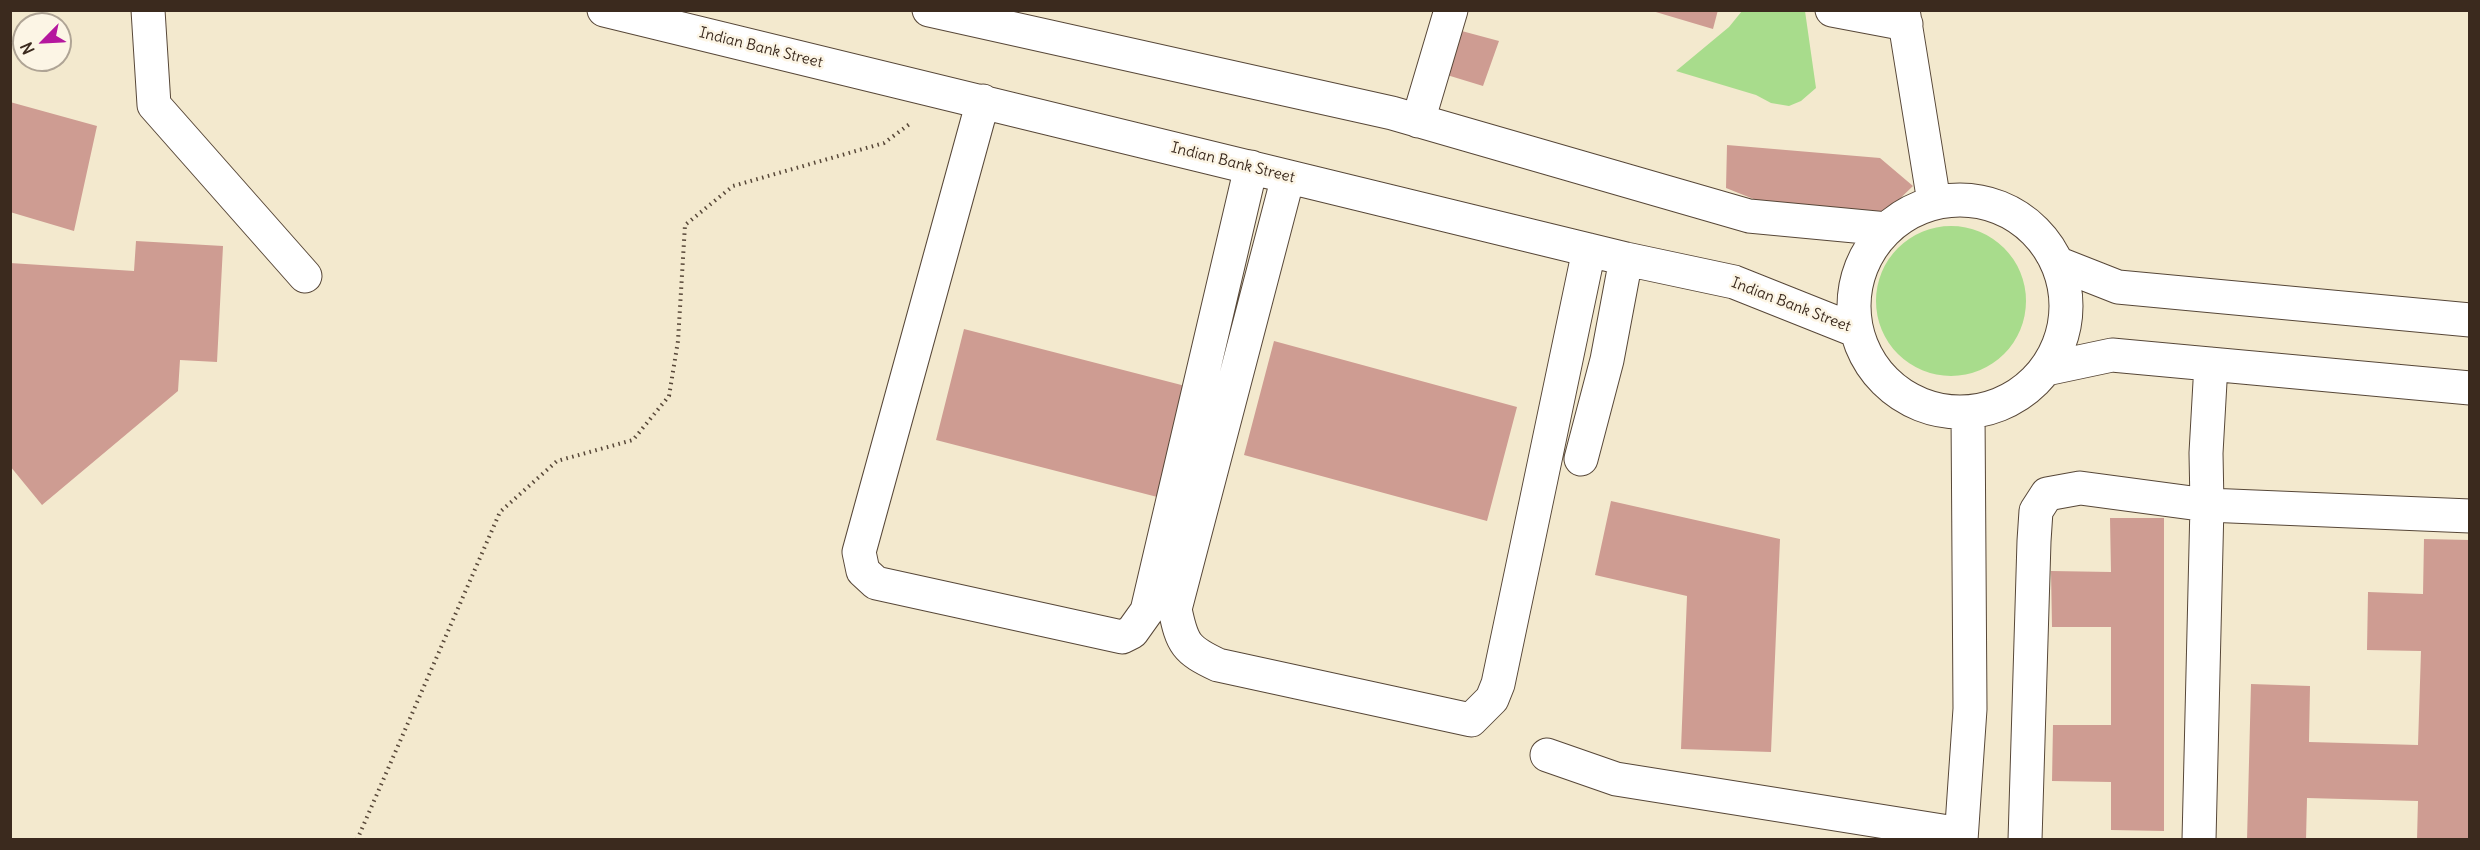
<!DOCTYPE html>
<html>
<head>
<meta charset="utf-8">
<style>
	body { margin:0 }
	#map { position:relative; width:2480px; height:850px; overflow:hidden; background:#f3e9ce; font-family:Delius,sans-serif }
	canvas { display:block }
	.frame { position:absolute; inset:0; border:12px solid #3b2a1e; pointer-events:none }
	.north { position:absolute; left:12px; top:12px; width:60px; height:60px; box-sizing:border-box; background:#fcf5e5; border:2px solid #afa495; border-radius:50%; rotate:246deg; font-size:16px; font-weight:700; line-height:24px; text-align:center; color:#3b2a1e }
	.north::after { content:''; display:block; margin:auto; width:21px; height:27px; background:#b5179e; clip-path:polygon(50% 0,100% 100%,50% 72%,0 100%) }
</style>
</head>
<body>
<div id="map">
<canvas width="2480" height="850"></canvas>
<div class="frame"></div>
<div class="north">N</div>
</div>
<script>
const ctx = document.querySelector('canvas').getContext('2d');
ctx.lineJoin = 'round';
function fillPath(path, color) { ctx.fillStyle = color; ctx.fill(path, 'evenodd'); }
function trace(path, color, width, dash) { ctx.strokeStyle = color; ctx.lineWidth = width; ctx.lineCap = dash ? 'butt' : 'round'; ctx.setLineDash(dash || []); ctx.stroke(path); }
function drawText(font, color, halo, rows, align = 'center') {
  ctx.font = font + ' Delius,sans-serif'; ctx.lineWidth = 5; ctx.setLineDash([]); ctx.textBaseline = 'middle'; ctx.strokeStyle = halo; ctx.fillStyle = color; for (const [text, x, y, turn = 0] of rows) {
    ctx.save(); ctx.translate(x, y); ctx.rotate((+turn || 0) * Math.PI / 180); ctx.textAlign = isNaN(turn) ? turn : align; if (halo) ctx.strokeText(text, 0, 0); ctx.fillText(text, 0, 0); ctx.restore();
  }
}
const green = new Path2D(`
	M1742,11H1805L1816,88L1801,101L1789,106L1771,103L1756,95L1676,71L1729,27Z
	M1876 301a75 75 0 1 1 150 0a75 75 0 1 1-150 0Z`);
const building = new Path2D(`
	M1649,10H1718L1713,29Z
	M1458,30L1499,41L1483,86L1447,75Z
	M10,102L97,126L74,231L10,212Z
	M1727,145L1880,158L1913,186L1885,213L1771,206L1726,188Z
	M136,241L223,246L217,362L180,360L178,391L42,505L10,466V263L134,271Z
	M964,329L1197,389L1169,500L936,440Z
	M1274,341L1517,407L1487,521L1244,455Z
	M1611,501L1780,539L1771,752L1681,749L1687,596L1595,575Z
	M2110,518H2164V831L2111,830V782L2052,781L2053,725H2111V627H2052L2051,571L2111,572Z
	M2424,539L2470,540V840H2417L2418,801L2307,798L2306,840H2247L2251,684L2310,686L2309,742L2418,745L2421,651L2367,650L2368,592L2423,594Z`);
const path = new Path2D(`
	M357,840L500,512L557,461L633,440L669,396L678,341L685,225L733,186L884,143L911,123`);
const minor = new Path2D(`
	M148,10L154,105L305,276
	M604,10L1626,259L1734,282L1857,331
	M929,10L1392,113L1749,216L1887,229
	M1832,10L1906,24
	M1903,10L1934,202
	M983,101L859,552L863,571L876,583L1122,637L1132,632L1147,611L1251,167
	M1418,121L1451,10
	M1288,177L1175,609C1182,644 1186,650 1218,665L1471,720L1492,699L1498,684L1589,250
	M1854 306a106 106 0 1 1 212 0a106 106 0 1 1-212 0Z
	M2057,263L2118,287L2470,320
	M2046,369L2112,355L2470,388
	M1581,459L1607,360L1626,259
	M1547,755L1616,779L1961,834
	M1961,840L1970,709L1968,412
	M2025,840L2034,541L2036,511L2047,494L2080,488L2207,505L2470,516
	M2199,840L2207,505L2206,453L2211,364`);
const streetNames = [
	["Indian Bank Street",761,48,14],
	["Indian Bank Street",1233,163,14],
	["Indian Bank Street",1791,305,21]
];
fillPath(green, '#a8dc8c');
fillPath(building, '#ce9c92');
trace(minor, '#574738', 35);
trace(path, '#574738', 4, [1.5, 4.5]);
trace(minor, '#fff', 33);
drawText('15px', '#3b2a1e', '#fcf5e5', streetNames);
</script>
</body>
</html>
